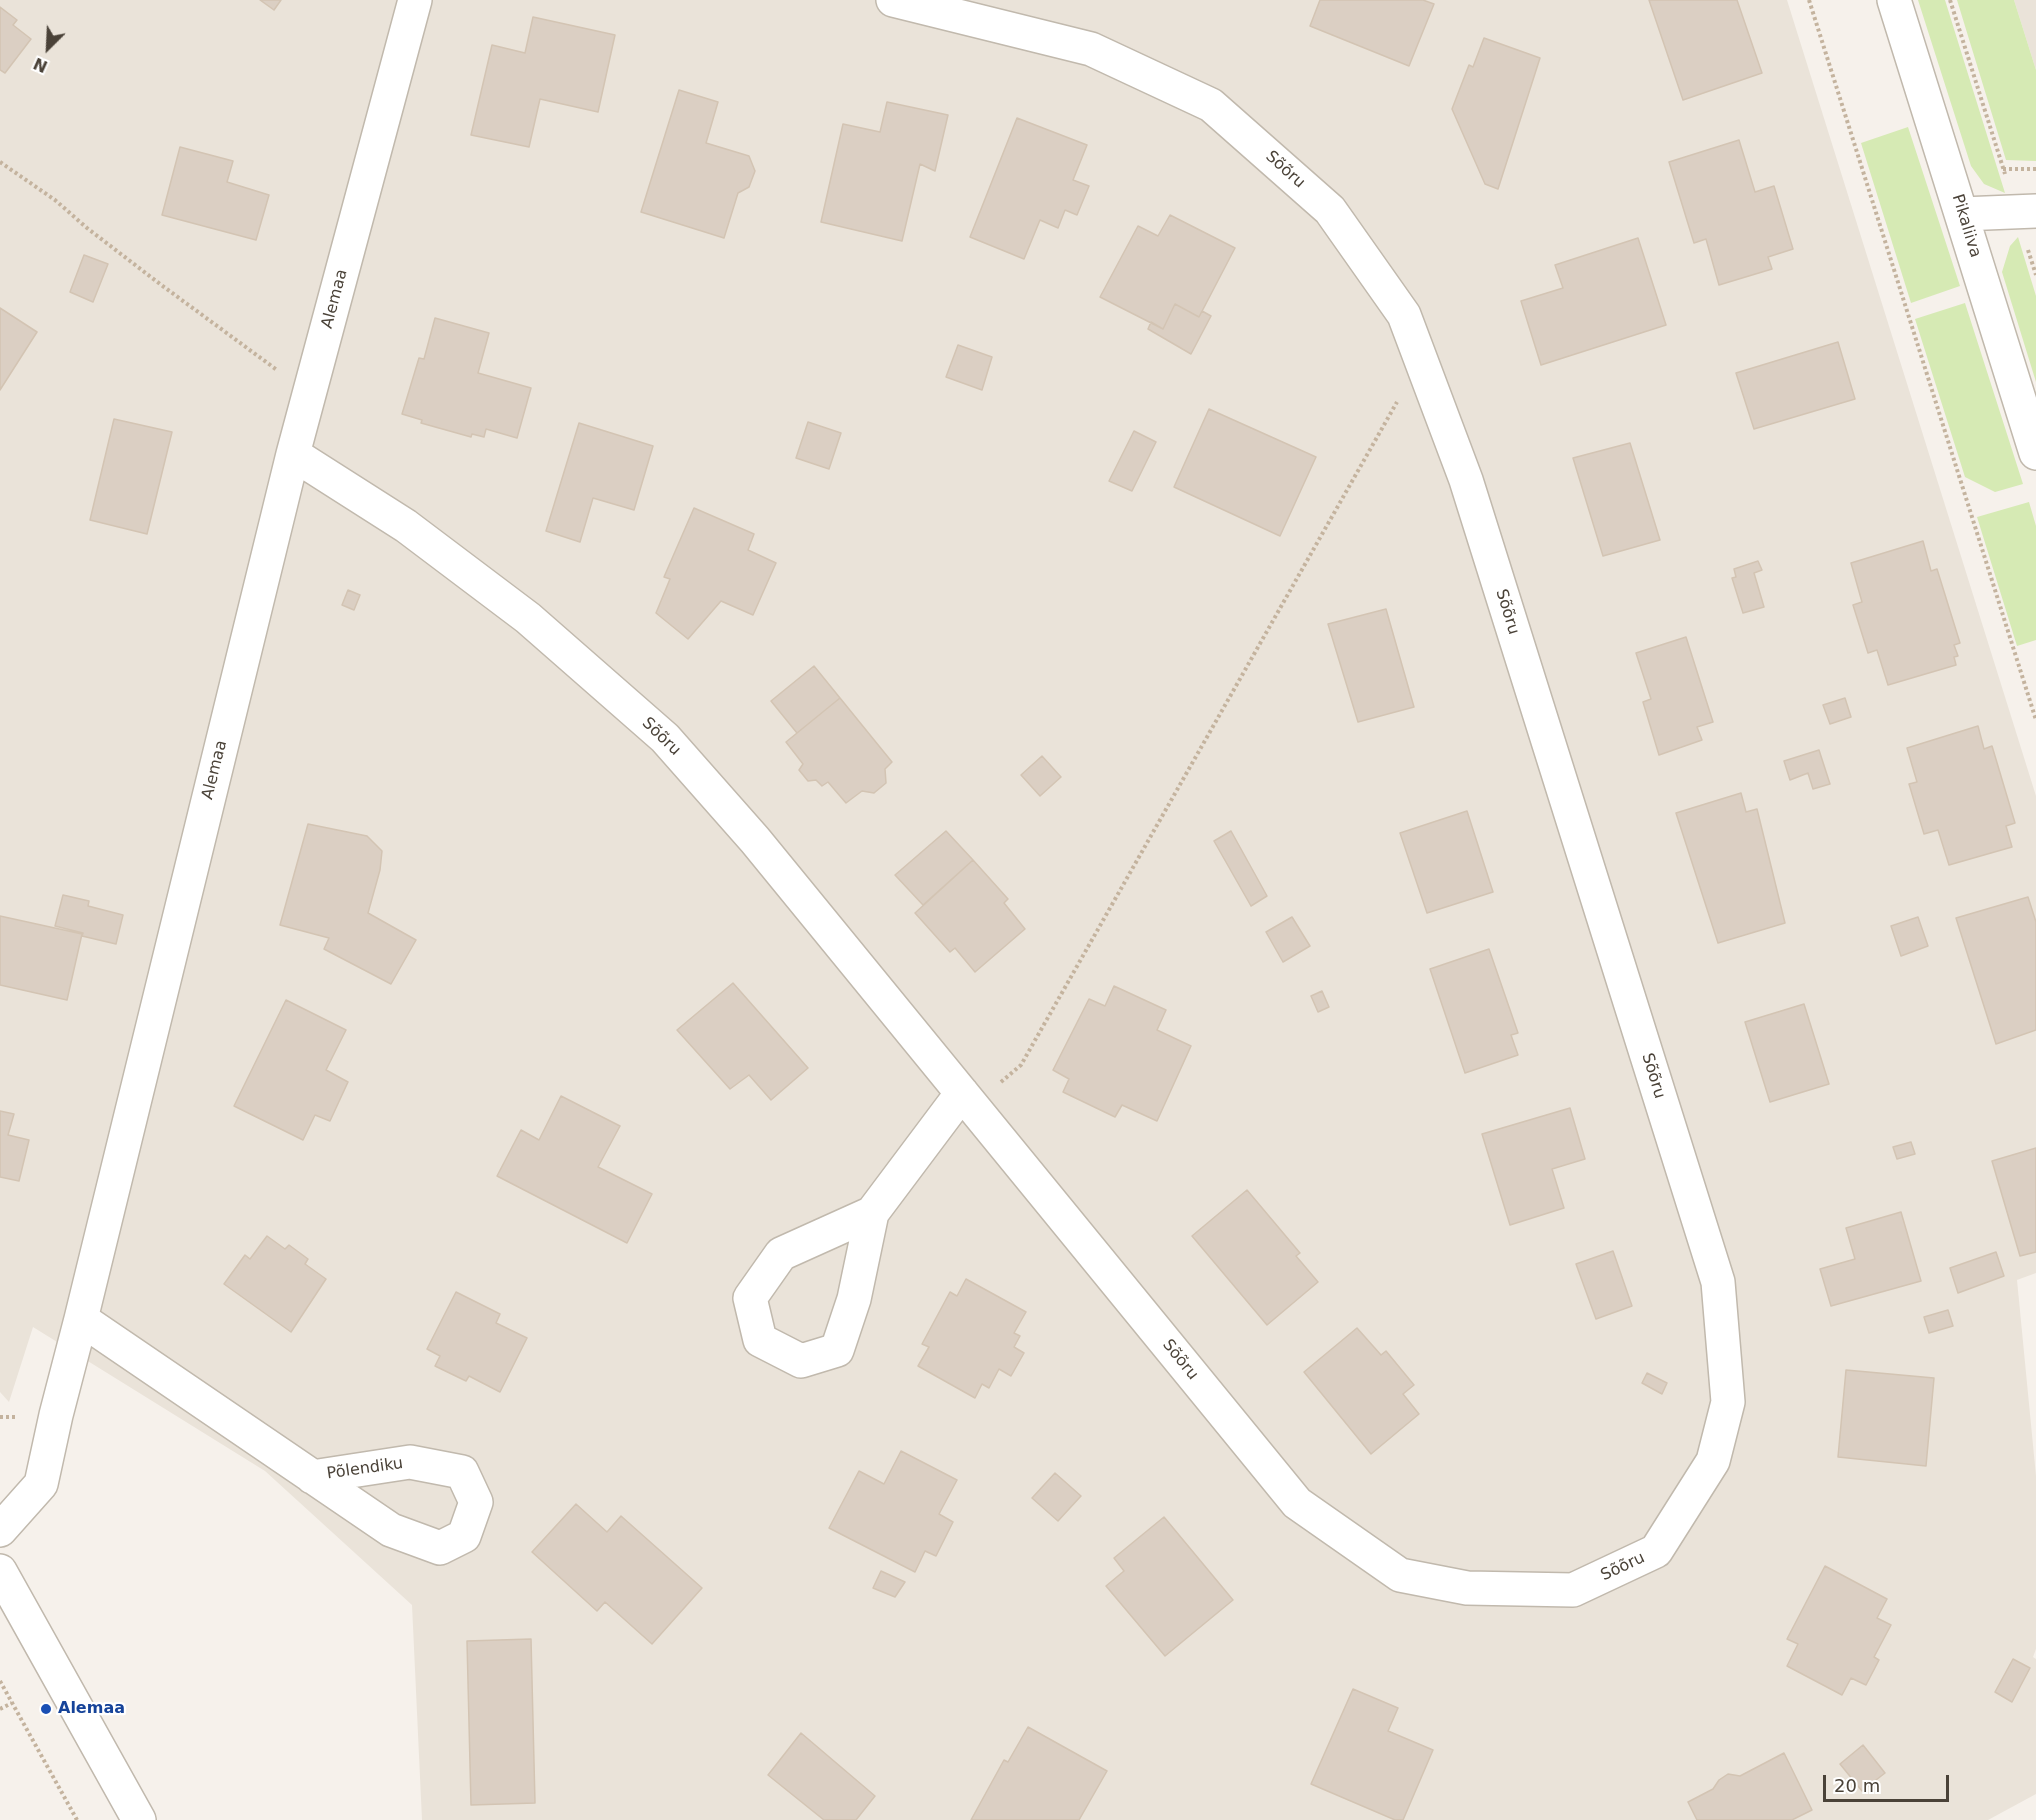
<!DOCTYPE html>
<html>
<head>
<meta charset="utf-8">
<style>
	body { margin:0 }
	#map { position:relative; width:2036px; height:1820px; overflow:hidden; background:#f6f1eb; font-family:"DejaVu Sans",sans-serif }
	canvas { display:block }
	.north { position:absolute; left:18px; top:18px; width:60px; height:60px; -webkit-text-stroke:4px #fff; paint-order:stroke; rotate:204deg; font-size:16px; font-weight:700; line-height:24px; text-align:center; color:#4a4238 }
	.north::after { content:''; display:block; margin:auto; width:21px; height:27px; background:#4a4238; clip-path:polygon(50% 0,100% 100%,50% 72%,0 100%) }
	.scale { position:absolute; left:1823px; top:1775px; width:126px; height:27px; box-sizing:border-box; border:3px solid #4a4238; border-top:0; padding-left:8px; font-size:18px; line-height:21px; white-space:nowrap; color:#4a4238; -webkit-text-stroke:4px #fff; paint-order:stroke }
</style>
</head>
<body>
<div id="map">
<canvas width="2036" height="1820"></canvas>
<div class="north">N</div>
<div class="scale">20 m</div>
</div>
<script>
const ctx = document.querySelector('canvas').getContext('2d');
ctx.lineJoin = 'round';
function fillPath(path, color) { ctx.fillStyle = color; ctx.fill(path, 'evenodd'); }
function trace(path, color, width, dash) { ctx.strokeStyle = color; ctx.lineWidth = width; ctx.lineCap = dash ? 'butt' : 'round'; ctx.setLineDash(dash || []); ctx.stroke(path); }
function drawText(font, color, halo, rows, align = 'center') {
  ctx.font = font + ' "DejaVu Sans",sans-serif'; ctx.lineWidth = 4.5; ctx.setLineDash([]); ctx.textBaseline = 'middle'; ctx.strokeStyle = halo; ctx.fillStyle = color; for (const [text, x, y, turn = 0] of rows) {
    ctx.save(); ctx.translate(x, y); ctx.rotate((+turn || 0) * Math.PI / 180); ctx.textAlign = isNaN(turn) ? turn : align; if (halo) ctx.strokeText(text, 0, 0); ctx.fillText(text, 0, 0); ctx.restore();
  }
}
const residential = new Path2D(`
	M0,0H1787L2036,796V1273L2017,1280L2036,1476V1649L2033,1657L2036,1659V1794L1988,1820H422L412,1605L265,1471L33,1327L9,1402L0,1392Z
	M2014,0H2036V70Z`);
const green = new Path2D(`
	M1918,0H1945L2005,193L1984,184L1971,166Z
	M1957,0H2014L2036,70V161L2006,160Z
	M1908,127L1960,286L1911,303L1861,143Z
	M2018,237L2036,296V382L2002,272L2010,246Z
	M1965,303L2023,484L1995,492L1965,477L1915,319Z
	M2029,502L2036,526V640L2017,646L1977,517Z`);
const building = new Path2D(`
	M260,0H281L274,10Z
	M1320,0H1423L1434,4L1409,66L1310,26Z
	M1649,0H1737L1762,73L1683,100Z
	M0,7L17,20L13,25L31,39L5,73L0,70Z
	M533,17L615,35L598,112L540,99L529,147L471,135L492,45L525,53Z
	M1484,38L1540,58L1498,189L1485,184L1452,109L1469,65L1473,67Z
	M679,90L718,102L706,143L749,156L755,171L749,187L738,193L724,238L641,212Z
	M887,102L948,115L935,171L920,164L902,241L821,222L843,124L880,132Z
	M1017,118L1087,145L1073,180L1089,186L1077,215L1065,210L1058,228L1040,220L1024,259L970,237Z
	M1739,140L1755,192L1774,186L1793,249L1768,257L1772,269L1719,285L1706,239L1694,243L1669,162Z
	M180,147L233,161L227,182L269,195L256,240L162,215Z
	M1170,215L1235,248L1199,317L1175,304L1163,329L1100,297L1138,226L1158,236Z
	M1638,238L1666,325L1541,365L1521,301L1563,288L1555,265Z
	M84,255L108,264L93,302L70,292Z
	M1175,304L1199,317L1202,311L1211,316L1191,354L1148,329L1151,322L1163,329Z
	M0,308L37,332L0,390Z
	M435,318L489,333L478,373L531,388L517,438L486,429L484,437L472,434L471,437L421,423L422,420L402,414L419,358L424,359Z
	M1838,342L1855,399L1754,429L1736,373Z
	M958,345L992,357L982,390L946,377Z
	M1209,409L1316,457L1280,536L1174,487Z
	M114,419L172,432L147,534L90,520Z
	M808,422L841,433L829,469L796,458Z
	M579,423L653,446L634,510L593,498L580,542L546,531Z
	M1134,431L1156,442L1132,491L1109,481Z
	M1630,443L1660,540L1603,556L1573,458Z
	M694,508L754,534L748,550L776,563L753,615L721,601L688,639L656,613L670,579L664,577Z
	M1923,541L1931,571L1937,569L1960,643L1954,645L1958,656L1954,657L1956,665L1888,685L1877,650L1868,653L1853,605L1862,602L1851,563Z
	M1758,561L1762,570L1754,573L1764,607L1743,613L1732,578L1736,577L1734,569Z
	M348,590L360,595L354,610L342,605Z
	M1386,609L1414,707L1358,722L1328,624Z
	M1686,637L1713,722L1697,727L1702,740L1659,755L1643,702L1651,699L1636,653Z
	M814,666L840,698L797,733L771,701Z
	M840,698L892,762L885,769L886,783L874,793L862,791L846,803L828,782L822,786L816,780L808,781L799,770L803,764L786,742Z
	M1845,698L1851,717L1830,724L1823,705Z
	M1978,726L1984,749L1992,746L2015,823L2006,826L2012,847L1949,865L1938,830L1924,834L1909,784L1917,782L1907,748Z
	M1819,750L1830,784L1813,789L1808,773L1790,780L1784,761Z
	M1042,756L1061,777L1040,796L1021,775Z
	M1741,793L1746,812L1757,809L1785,923L1718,943L1676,813Z
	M1467,811L1493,892L1427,913L1400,833Z
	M308,824L367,836L382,851L380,870L368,913L416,940L391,984L324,949L329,938L280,925Z
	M946,831L973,860L923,905L895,875Z
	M1231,831L1267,896L1251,906L1214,841Z
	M973,860L1008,899L1004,903L1025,929L975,972L955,948L950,952L915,913Z
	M63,895L89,901L88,906L123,915L116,944L82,936L83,933L55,926Z
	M2028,897L2036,922V1030L1996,1044L1956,918Z
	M0,916L82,934L67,1000L0,985Z
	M1292,917L1310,946L1283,962L1266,932Z
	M1918,917L1928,946L1901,956L1891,926Z
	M1489,949L1518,1033L1511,1035L1518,1055L1465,1073L1430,969Z
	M733,983L808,1068L771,1100L749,1075L730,1089L677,1030Z
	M1114,986L1166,1010L1157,1030L1191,1046L1157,1121L1122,1105L1115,1117L1063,1092L1069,1079L1053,1070L1089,999L1105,1006Z
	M1322,991L1329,1007L1318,1012L1311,996Z
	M286,1000L346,1030L326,1070L348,1082L330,1121L315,1115L303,1140L234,1106Z
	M1804,1004L1829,1084L1770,1102L1745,1022Z
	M561,1096L620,1126L598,1167L652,1194L627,1243L497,1176L521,1130L539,1140Z
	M1570,1108L1585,1159L1552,1169L1564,1208L1510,1225L1482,1134Z
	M0,1111L14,1114L8,1135L29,1140L19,1181L0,1177Z
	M1911,1142L1915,1154L1897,1159L1893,1147Z
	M2036,1148V1252L2020,1256L1992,1161Z
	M1247,1190L1300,1253L1296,1256L1318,1282L1267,1325L1192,1236Z
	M1901,1212L1921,1281L1831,1306L1820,1269L1855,1259L1846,1228Z
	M267,1236L285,1249L289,1245L308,1259L305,1264L326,1279L291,1332L224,1284L245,1255L250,1259Z
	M1613,1251L1632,1306L1596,1319L1576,1264Z
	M1996,1252L2004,1276L1958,1293L1950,1268Z
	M966,1279L1026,1312L1014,1333L1020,1336L1014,1347L1024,1353L1011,1376L999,1369L989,1388L982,1384L975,1398L918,1366L929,1347L922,1344L950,1292L957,1296Z
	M456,1292L500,1314L496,1323L527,1338L500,1392L469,1376L466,1381L435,1366L440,1356L427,1349Z
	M1948,1310L1953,1326L1929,1333L1924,1317Z
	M1357,1328L1381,1355L1386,1351L1414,1385L1403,1394L1419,1414L1371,1454L1304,1372Z
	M1846,1370L1934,1378L1926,1466L1838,1457Z
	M1647,1373L1667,1383L1662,1394L1642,1383Z
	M901,1451L957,1480L939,1514L953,1522L936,1556L925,1551L915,1572L829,1528L859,1471L884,1484Z
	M1055,1473L1081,1496L1058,1521L1032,1498Z
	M576,1504L607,1532L621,1516L702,1588L652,1644L605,1602L597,1611L532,1552Z
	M1164,1517L1233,1600L1165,1656L1106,1586L1124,1571L1114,1558Z
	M1825,1566L1887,1599L1877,1618L1891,1625L1874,1657L1879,1660L1866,1685L1851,1678L1842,1695L1787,1666L1798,1644L1787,1639Z
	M881,1571L905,1582L895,1597L873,1588Z
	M531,1639L535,1803L471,1805L467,1641Z
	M2013,1659L2030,1668L2012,1702L1995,1692Z
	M1353,1689L1398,1708L1388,1731L1433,1750L1403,1820H1395L1311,1784Z
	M1028,1727L1107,1771L1079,1820H971L1004,1760L1008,1762Z
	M801,1733L875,1796L856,1820H824L768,1775Z
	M1863,1745L1885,1773L1862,1791L1840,1764Z
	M1784,1753L1812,1810L1792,1820H1697L1688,1802L1713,1789L1719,1780L1728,1774L1740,1776Z`);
const path = new Path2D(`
	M1809,0L2036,720
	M1950,0L2005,174
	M0,162L55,200L87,228L160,284L277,370
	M2003,169H2036
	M2028,250L2036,275
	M1001,1082L1021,1065L1397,402
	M0,1417H16
	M0,1681L77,1820
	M0,1709L12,1703`);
const minor = new Path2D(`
	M1894,0L2036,453
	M1962,214L2036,211
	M293,454L406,526L528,618L665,738L755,840L1297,1503L1400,1575L1467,1588L1573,1590L1656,1551L1713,1461L1728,1402L1718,1282L1466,480L1404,315L1330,210L1211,105L1091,49L893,0
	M872,1213L781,1254L750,1298L760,1340L801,1361L837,1350L854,1299L872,1213L962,1093
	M81,1319L391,1530L440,1548L464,1536L476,1502L462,1472L410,1462L312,1477
	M0,1530L41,1484L56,1415L81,1319L293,454L415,0`);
const tertiary = new Path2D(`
	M0,1571L139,1820`);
const markers = [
	[46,1709,6,"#1a4fb4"]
];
const streetNames = [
	["Sõõru",1285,170,42],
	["Pikaliiva",1966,226,73],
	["Alemaa",335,299,-75],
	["Sõõru",1507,612,73],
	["Sõõru",661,737,44],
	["Alemaa",215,770,-76],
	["Sõõru",1653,1076,73],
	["Sõõru",1180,1360,51],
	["Põlendiku",365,1469,-8],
	["Sõõru",1623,1567,-25]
];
const transitNames = [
	["Alemaa",58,1709]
];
fillPath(residential, '#eae3d9');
fillPath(green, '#d6eab4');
fillPath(building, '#dbcfc3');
trace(building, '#d3c4b3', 1.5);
trace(minor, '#c1b9ad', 36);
trace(tertiary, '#c1b9ad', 36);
trace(path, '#c4b39e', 4, [3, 3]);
trace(minor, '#fff', 33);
trace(tertiary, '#fff', 33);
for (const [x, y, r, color] of markers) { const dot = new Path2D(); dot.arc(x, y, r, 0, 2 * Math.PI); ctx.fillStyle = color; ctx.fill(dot); trace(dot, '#fff', 2); }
drawText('16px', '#4a4238', '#fff', streetNames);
drawText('bold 16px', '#164399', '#fff', transitNames, 'left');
</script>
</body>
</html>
